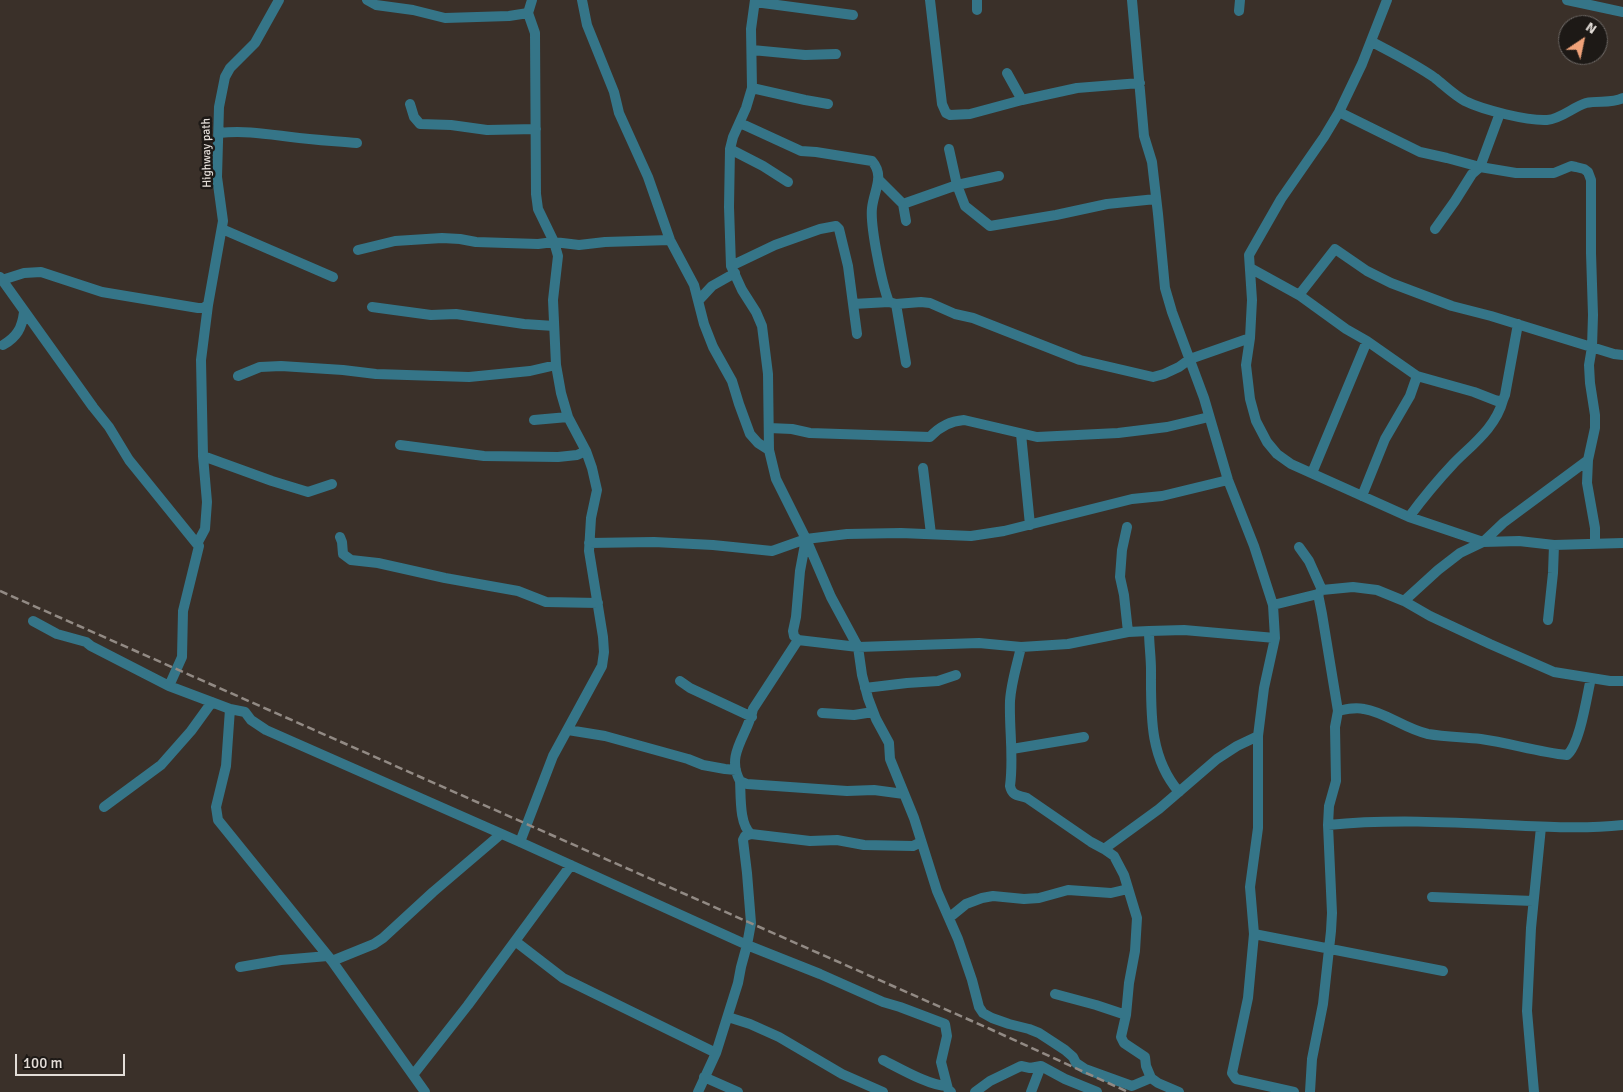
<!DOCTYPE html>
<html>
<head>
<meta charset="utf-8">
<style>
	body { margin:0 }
	#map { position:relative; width:1623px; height:1092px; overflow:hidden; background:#3a3029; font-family:Signika,sans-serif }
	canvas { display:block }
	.north { position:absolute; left:1558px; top:15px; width:50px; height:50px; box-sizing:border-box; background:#1d1916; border:1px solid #6c6764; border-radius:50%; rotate:34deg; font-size:14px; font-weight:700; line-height:20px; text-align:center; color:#e3ddd8 }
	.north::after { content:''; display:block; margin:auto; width:18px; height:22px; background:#f0a279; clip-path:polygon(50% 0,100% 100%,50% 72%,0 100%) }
	.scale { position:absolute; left:15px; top:1054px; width:110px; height:22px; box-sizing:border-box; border:2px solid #e3ddd8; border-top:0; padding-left:6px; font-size:15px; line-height:18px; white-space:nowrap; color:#e3ddd8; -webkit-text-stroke:4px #1d1916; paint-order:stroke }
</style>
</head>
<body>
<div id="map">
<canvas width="1623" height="1092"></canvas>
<div class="north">N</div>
<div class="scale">100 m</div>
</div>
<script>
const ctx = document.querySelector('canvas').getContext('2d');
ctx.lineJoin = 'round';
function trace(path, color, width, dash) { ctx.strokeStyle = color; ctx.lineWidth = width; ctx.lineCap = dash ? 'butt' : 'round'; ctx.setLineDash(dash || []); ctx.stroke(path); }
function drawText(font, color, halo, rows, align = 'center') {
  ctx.font = font + ' Signika,sans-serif'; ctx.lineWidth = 5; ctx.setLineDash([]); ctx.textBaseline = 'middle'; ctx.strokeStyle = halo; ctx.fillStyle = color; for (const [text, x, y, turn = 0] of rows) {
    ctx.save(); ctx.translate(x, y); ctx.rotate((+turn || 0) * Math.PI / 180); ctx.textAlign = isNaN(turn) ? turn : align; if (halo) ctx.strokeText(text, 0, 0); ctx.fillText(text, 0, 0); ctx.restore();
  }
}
const minor = new Path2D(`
	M367,0L376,5L413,10L445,18L509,16L528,13
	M582,0L587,25L614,92L619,113L648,177L670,240L694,285L704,324L713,347L732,381L739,404L750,434L758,443L769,450
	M755,0L751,29L752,88L746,108L733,137L730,149L729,207L731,266L742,290L756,312L762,326L768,374L769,450L776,479L806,539L831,597L858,647L862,675L868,698L876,719L889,743L890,759L914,818L937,891L958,939L972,980L979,1007L983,1013L992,1018L1009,1024L1029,1029L1039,1033L1065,1050L1073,1057L1076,1063L1085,1069L1132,1086L1151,1078L1158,1083L1179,1092
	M930,0L942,104L946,113L950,115L970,114L1022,100L1077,88L1140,83
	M977,0V10
	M1132,0L1144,136L1152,162L1158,214L1165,288L1172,312L1204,398L1228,480L1254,546L1273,605L1275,638L1264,688L1258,736V828L1250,887L1254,934L1248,998L1232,1073L1236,1079L1294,1092
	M1387,0L1362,64L1339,112L1324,137L1281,199L1249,255L1252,300L1250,338L1246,365L1250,399L1256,421L1267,442L1277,454L1291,464L1409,517L1483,542L1519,541L1554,545L1623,543
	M1567,0L1623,12
	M755,2L853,15
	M1239,11L1240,0
	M1372,42C1393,53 1415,64 1435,78C1445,86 1454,95 1465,101C1483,110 1528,121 1547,120C1561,119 1573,107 1586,103C1598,100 1612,104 1623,98
	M752,50L805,55L836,54
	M1007,73L1022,100
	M752,88L805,100L828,104
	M410,104L414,117L420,124L451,125L487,130L536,129
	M1339,112L1420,152L1447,158L1480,167L1516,173H1554L1571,166L1576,167L1584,169L1588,172L1591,180V253L1593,315L1592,347L1589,365L1590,383L1595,415V428L1588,460L1503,523L1483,542L1460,553L1438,570L1404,601
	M740,123L801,151L816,152L872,161C885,176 874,190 872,208C870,226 882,285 889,302L896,304L921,302L930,303L955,314L973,318L1080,360L1153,377L1164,374L1179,367L1190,359L1250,338
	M219,133C244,130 267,134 291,137C313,140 335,141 357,143
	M730,149L763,166L788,182
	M999,176L957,185L965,206L990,226L1056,215L1107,204L1156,199
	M878,179L903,204L906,221
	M903,204L957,185L949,149
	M222,229L333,277
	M1435,229L1455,201L1472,174L1480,167L1500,113
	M358,250L395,241L442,238L460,239L476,242L538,244L554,242L579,245L605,242L670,240
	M731,266L775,245L820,229L836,226L839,229L848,266L857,334
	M1250,268L1299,295L1335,249L1367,271L1391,283L1452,306L1491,316L1614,354L1623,355
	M0,277L93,407L109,427L129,460L197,544
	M2,280L24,273L41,272L102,292L198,308H203L208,305
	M1299,295L1346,329L1367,341L1417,376L1474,392L1497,401L1503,400L1505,395L1518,324
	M699,300L712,286L735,273
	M853,304L889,302
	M896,304L906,363
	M372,307L431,315L456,314L524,324L554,326
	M3,345C17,337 22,328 24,312
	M238,376L260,367L281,366L343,370L376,374L469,377L530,371L556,365
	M534,420L568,417
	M769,428L792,429L810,433L930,437C939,427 950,421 964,420L1037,437L1118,433L1167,427L1209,417
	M1021,434L1030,525
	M400,445L484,456L558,457L577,455L586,451
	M203,456L272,481L308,492L332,484
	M1588,460L1587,483L1595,528V544
	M923,468L931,534
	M1312,473L1367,341
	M1362,496L1385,439L1410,396L1417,376
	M1409,517C1423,498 1438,480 1454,463C1473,444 1496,427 1503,400
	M1127,527L1122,550L1120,577L1124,595L1128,632
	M340,537L342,542L343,554L351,560L378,563L445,578L518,591L546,602L598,603
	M806,539L800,571L796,617L793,631L794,636L798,640L858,647L979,643L1021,647L1068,644L1128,632L1149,631L1184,630L1275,638
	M589,543L654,542L713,545L772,551L806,539L847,534L901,533L971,536L1004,531L1132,499L1162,496L1228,480
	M1299,547L1309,561L1322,590
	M1273,605L1318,594L1322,590L1353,587L1377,590L1404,601L1430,616L1490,644L1554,672L1610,681H1623
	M1548,620L1553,573L1554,545
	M33,621L57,634L86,642L91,646L169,686L230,709L245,712L251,720L266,730L520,842L747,945L820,974L883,1002L900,1007L945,1024L947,1036L941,1062L948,1089L951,1092
	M1149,631C1149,644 1151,657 1151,670C1151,714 1149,757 1179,792
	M798,640L753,709C748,735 725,754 740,781C741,795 739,825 751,834L810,841L837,840L864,845L913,846L921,842
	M1021,647C1017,665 1011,683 1010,701C1009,729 1014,757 1010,786C1012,796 1018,795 1027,798L1091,842L1104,849L1114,856L1124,875L1137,918L1135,951L1129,983L1126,1015L1121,1037L1124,1043L1145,1057L1146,1066L1151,1078
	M680,681L690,688L752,717
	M169,686L182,657L183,611L199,546L197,544L205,529L207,502L203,456L201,360L208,305L223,221L217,177L219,107L225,77L230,68L255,43L279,0
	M865,688L907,683L938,681L956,675
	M230,709L226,766L216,807L218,820L332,961L425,1092
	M1338,711C1347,709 1355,707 1364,709C1385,712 1405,729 1428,734C1446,737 1463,737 1481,739C1510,743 1538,752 1567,755C1580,745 1587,695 1591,678
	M822,713L854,715L873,712
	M568,730L605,736L688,759L703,765L725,769L736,770
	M1012,749L1084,737
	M740,781L747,784L847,791L874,790L904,794
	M104,807L161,765L191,731L212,702
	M1328,825C1388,819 1448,822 1508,825C1546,827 1585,829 1623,825
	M520,842L553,756L602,666L604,652L603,637L589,551L591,518L597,490L592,468L586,451L568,417L561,393L556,365L553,300L558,256L554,242L538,209L536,194L535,33L528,13L532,0
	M1104,849L1159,809L1217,759L1237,746L1258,736
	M1432,897L1533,901
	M950,917L966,904L982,898L993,896L1024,899L1039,898L1068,890L1111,893L1128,889
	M1254,934L1443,971
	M515,941L563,978L716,1053
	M332,961L374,944L383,938L433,892L501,834
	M240,967L281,960L328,956
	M1055,994L1096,1005L1126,1015
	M728,1017L750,1024L779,1037L842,1074L883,1092
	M883,1060C899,1068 930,1086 947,1086
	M413,1075L468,1005L571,865
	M704,1077L738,1092
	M698,1092L716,1053L738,983L741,967L747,945L751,923L747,873L743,840L745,836L751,834
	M975,1092L990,1081L1021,1066L1030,1068L1041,1066L1065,1079L1097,1092
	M1031,1092L1041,1066
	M1310,1092L1312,1059L1323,1004L1331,931L1332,913L1328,825L1329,806L1336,781L1335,727L1338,711L1322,614L1318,594
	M1534,1092L1527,1011L1531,928L1541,827`);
const rail = new Path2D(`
	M0,591L990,1029L1128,1092`);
const streetNames = [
	["Highway path",207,153,-91]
];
trace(minor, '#357588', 10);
trace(rail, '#928a84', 2.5, [8, 4]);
drawText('12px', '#e3ddd8', '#1d1916', streetNames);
</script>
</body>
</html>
